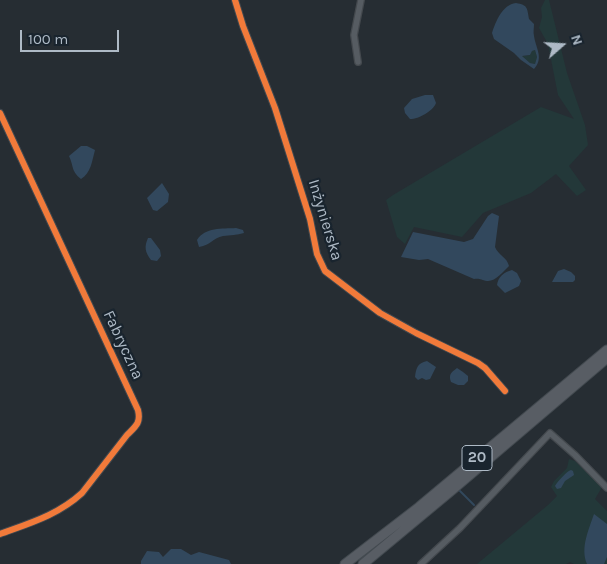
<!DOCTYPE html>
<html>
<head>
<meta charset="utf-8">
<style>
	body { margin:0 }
	#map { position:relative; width:607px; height:564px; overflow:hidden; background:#262d33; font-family:Karla,sans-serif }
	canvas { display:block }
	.north { position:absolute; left:537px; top:20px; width:50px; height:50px; -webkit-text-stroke:4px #19242e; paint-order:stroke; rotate:71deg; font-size:14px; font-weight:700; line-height:20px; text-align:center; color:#aebac6 }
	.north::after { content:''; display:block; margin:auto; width:18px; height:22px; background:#aebac6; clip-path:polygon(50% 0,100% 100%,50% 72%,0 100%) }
	.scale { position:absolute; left:20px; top:30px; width:99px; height:22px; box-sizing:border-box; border:2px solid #aebac6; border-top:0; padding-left:6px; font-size:15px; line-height:18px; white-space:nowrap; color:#aebac6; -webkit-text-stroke:4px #19242e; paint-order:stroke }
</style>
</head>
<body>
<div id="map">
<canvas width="607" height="564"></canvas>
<div class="north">N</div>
<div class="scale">100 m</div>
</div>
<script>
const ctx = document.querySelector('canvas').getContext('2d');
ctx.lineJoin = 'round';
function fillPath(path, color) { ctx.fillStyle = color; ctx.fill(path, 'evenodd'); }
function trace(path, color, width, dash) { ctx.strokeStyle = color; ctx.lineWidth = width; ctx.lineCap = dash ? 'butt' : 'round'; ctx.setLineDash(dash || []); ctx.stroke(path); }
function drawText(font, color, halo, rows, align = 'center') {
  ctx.font = font + ' Karla,sans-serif'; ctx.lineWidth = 4.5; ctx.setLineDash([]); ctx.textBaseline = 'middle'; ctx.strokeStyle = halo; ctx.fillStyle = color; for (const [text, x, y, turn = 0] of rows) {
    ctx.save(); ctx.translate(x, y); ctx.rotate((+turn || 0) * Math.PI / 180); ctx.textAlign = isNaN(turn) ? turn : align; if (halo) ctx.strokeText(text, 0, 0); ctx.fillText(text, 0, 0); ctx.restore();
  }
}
const green = new Path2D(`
	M545,0H549L567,73L585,125L588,145L569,166L586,190L577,196L556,174L531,193L483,213L462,237L414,227L405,244L397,237L386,200L393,195L541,107L574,119L558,95L548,44L539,28L542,17L541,8Z
	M535,50L537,57L535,64L530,63L522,56L521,55L525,56L530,55L532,51Z
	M569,459L575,461L602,487L595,499L607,511V564H574L570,562L566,564H477L548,505L557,496L551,487L554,481L567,468Z`);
const water = new Path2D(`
	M516,3C528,5 527,8 529,19L534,24C534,28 533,32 534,36C536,49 544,58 534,69L521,60L514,53L494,39L492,33C496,21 502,5 516,3ZM535,50L537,57L535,64L530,63L522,56L530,55L532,51Z
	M425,95H433L436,103C433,111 419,119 410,119L405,113L404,108L412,99Z
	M81,146H87L95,150C92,161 91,173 81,179C71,171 74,167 69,156Z
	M162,183L169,194L168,202L157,211L153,210L147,198Z
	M492,213L499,216L495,247C498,255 507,257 509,266C504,271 495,282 487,281C481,280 480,278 474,279L428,259L419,260L401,257L413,232L464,242L473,239L488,216Z
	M236,228L243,230L244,233C237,235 230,235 223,236C213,238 211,245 199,247L197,240C205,227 222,229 236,228Z
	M148,238H151L160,250L161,256L157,261L151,260C145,252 144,247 148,238Z
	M564,269L571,272L575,276V280L573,282H552L558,271Z
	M512,270L517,273L521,281L519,286L505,293L497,285C498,277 504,272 512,270Z
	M427,361L436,367L430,379L426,380L422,378L418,380L415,377C416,369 417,363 427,361Z
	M457,368L463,372L468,376V381L464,385H458L451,382C448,374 452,372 457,368Z
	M571,470L573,471L574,475L565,481L561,488L557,489L555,486C557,482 567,471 571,470Z
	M594,514L607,524V557L604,564H587C580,548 589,529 594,514Z
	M171,549H181L191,555L199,552L229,560L231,564H141V561L147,551L159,552L163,557Z`);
const stream = new Path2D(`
	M460,491L474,505`);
const minor = new Path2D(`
	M235,0L243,26L275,108L310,219L317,254L325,271L380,313L416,333L478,363L485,368L505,391
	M358,62L354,35L361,0
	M0,113L138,410C141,423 136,426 127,435L82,493C58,515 30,523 0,534
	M421,564L460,528L550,433L575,455L607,488`);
const primary = new Path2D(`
	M345,564L419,507L607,350
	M363,564L452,490L607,358`);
const cycleway = new Path2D(`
	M235,0L243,26L275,108L310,219L317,254L325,271L380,313L416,333L478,363L485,368L505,391
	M0,113L138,410C141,423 136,426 127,435L82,493C58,515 30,523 0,534`);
const shields = [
	[477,458,30]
];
const shieldNames = [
	["20",477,458]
];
const streetNames = [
	["Inżynierska",325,220,73],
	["Fabryczna",123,345,65]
];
fillPath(green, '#233839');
fillPath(water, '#32485d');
trace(stream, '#32485d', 2);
trace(minor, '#44494e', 8);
trace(primary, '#434a50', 11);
trace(minor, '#565c62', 5.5);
trace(primary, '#585d64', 9);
trace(cycleway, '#f17a3a', 6);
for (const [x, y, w] of shields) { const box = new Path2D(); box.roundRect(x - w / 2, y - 12.5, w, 25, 4); ctx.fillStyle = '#19242e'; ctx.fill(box); trace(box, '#aebac6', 1); }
drawText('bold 15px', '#aebac6', null, shieldNames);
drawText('16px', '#aebac6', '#19242e', streetNames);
</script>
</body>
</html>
